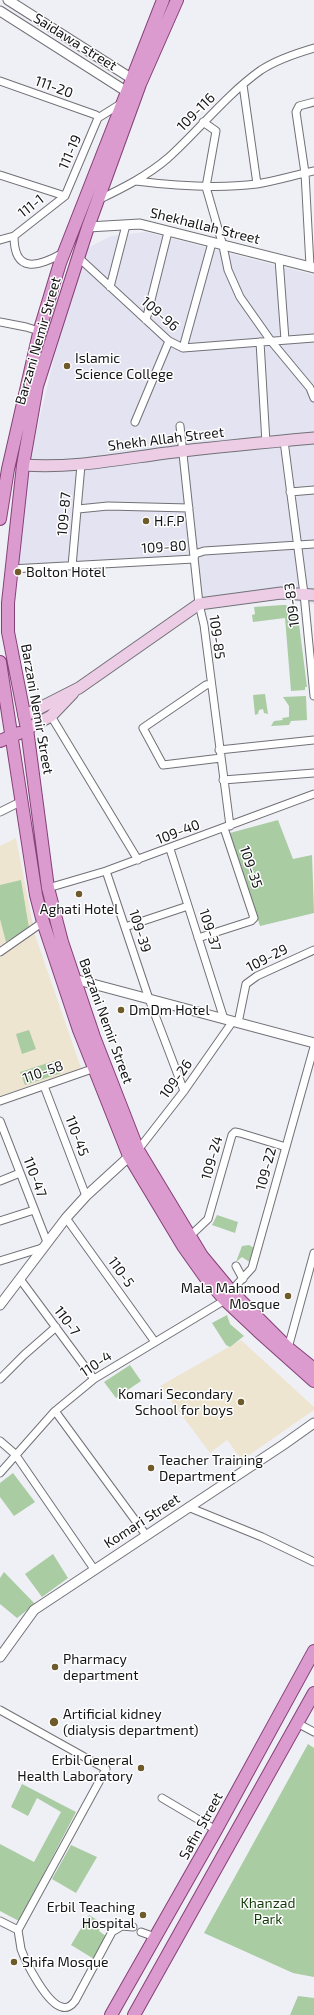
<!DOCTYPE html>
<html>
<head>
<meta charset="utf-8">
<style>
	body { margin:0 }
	canvas { display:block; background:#efeff6 }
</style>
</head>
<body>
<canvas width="314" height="2015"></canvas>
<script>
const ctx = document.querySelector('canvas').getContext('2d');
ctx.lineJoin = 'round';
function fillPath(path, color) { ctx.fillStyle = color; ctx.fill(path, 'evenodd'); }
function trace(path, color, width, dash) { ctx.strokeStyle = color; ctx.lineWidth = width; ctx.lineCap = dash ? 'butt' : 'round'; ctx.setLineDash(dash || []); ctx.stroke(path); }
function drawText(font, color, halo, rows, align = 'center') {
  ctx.font = font + ' "Exo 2",sans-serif'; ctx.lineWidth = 3; ctx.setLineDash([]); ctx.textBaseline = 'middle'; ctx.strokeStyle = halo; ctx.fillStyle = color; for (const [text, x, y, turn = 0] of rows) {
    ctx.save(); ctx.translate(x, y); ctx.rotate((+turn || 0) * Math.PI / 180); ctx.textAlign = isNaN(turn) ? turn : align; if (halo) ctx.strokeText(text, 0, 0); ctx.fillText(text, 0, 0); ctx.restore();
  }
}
const built = new Path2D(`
	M146,232L314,275V604L283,599L207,607L196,604L191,561L15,574L24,482L80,252L111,236Z`);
const education = new Path2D(`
	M16,838L33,925L0,946V846Z
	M34,932L81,1068L0,1096V957Z
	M241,1340L314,1407V1410L242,1460L227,1440L210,1453L160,1386Z`);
const green = new Path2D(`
	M283,605H286L298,616L307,687H305V690L291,691L285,618L253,622L252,615L255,614L254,607Z
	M265,694L268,714L264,713L263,709L259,710L258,714L255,715L253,695Z
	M306,696L307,720L291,721L289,725L271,726L274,721L283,720L282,718L289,717V706L283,697Z
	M278,820L293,859L312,855L314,913L260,926L230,833Z
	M21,880L29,928L6,942L0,919V885Z
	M29,1030L36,1049L22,1054L16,1034Z
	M57,1060L61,1073L25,1085L20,1072Z
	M217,1215L238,1222L235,1233L212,1225Z
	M249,1245L254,1248L251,1263L242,1257L236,1262L242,1246Z
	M227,1315L230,1324L244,1336L230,1347L226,1345L212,1323Z
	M130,1365L141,1381L116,1398L104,1382Z
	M13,1473L35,1502L14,1516L0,1497V1483Z
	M53,1554L68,1578L42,1597L25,1574Z
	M4,1572L35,1604L17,1618L0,1604V1578Z
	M308,1744L314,1748V1977L293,1973L204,1933Z
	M22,1784L76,1812L19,1921L0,1911V1844L34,1862L61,1812L37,1798L28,1816L11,1807Z
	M71,1845L97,1857L76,1893L52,1879Z
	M89,1915L102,1923L99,1931L107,1937L94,1959L71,1945Z
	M298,1996L314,1998V2015H290Z`);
const minor = new Path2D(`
	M0,81L96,115L98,118
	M243,85L257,184
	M98,118L122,103
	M203,122L216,131L206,187L223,246L228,270L240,297L271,341L310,388L314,398
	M0,175L65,196
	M136,181C176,186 216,189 257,184C276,181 295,175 314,171
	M98,200C123,188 147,176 168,158C200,129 226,95 261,70C276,60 297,53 314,48
	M14,236C14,274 38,267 63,253
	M0,240L14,236L65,196L98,118
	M78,257L169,341L183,348L314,338
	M279,259L285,340
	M310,266L305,173L296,112L299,106L314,102
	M110,287L126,225
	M146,320L168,232
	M0,322L26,327L39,331
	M260,342L266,443
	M183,348L212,243
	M135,422L169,341
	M180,426L199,604L204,625L230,826
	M284,441L304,594L314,696
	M290,492L314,490
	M78,509L108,506L189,508
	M72,566L81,465
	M11,569L194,559L195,554L204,551L314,544
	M211,684L206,685L143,728L163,765L221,758
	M51,716L138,860
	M219,750L314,740
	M223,780L314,773
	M0,812L22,801
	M170,849L224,1019
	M106,871L149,999L184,1091
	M48,888L106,871L314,794
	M125,927L188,906
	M198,938L251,921L254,918L224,828
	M0,952L43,922
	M238,1023L246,984L257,976L314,950
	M44,1086L86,1196
	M0,1101L95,1068
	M0,1121L47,1242
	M138,1150L184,1091L233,1021
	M0,1181L20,1173
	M66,1218L155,1342
	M0,1221L34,1210
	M189,1237L208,1219L232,1135L235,1132L240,1133L286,1147
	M0,1261L42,1248
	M236,1266L243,1279
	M20,1279L94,1379
	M231,1291L252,1268L314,1047
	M288,1348L314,1253
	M0,1379L24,1355L56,1327
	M55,1411L146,1535
	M0,1441L15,1454L94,1569
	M0,1473L54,1412L94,1379L225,1300
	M188,1507L262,1537L314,1562
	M0,1710L106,1769L18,1930
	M297,1723L314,1732
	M162,1798L216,1830
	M0,1921L18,1930C19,1936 20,1943 21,1949C26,1963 47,2004 62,2007C67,2009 72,2005 75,2001L112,1932L122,1926L133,1927
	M141,1932L155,1937`);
const tertiary = new Path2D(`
	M8,0L137,82
	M0,11L132,95
	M88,227L140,224L314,268
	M74,979L314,1043
	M0,1305L66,1218L86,1196L133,1153
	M0,1657L34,1610L283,1445L314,1423`);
const secondary = new Path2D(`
	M23,465C77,469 129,457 183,451C227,446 270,442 314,438
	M24,716L79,688L199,604L281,593L314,595
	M27,729L51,716L73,693`);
const primary = new Path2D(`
	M177,0L140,84L88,227L37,386L23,465L8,603V632L27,729L48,888L62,942L94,1037L138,1150L202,1256L231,1291L288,1348L314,1369
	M0,519L8,469L40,329L60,263L163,0
	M0,662L36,895L43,922L79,1030L129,1156L183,1246L205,1277L225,1300L258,1331L314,1381
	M0,741L19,733
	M111,2015L216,1830L314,1651
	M134,2015L314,1693`);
const markers = [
	[67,366,4,"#6f5a29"],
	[146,521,4,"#6f5a29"],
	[18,572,4,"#6f5a29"],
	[79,894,4,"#6f5a29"],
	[121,1010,4,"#6f5a29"],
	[288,1296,4,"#6f5a29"],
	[241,1402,4,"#6f5a29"],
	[151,1468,4,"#6f5a29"],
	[55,1667,4,"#6f5a29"],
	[54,1722,5,"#6f5a29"],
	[141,1768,4,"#6f5a29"],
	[143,1915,4,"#6f5a29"],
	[14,1962,4,"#6f5a29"]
];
const streetNames = [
	["Saidawa street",75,42,32],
	["111-20",54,87,20],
	["109-116",196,112,-45],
	["111-19",70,152,-66],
	["111-1",31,206,-38],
	["Shekhallah Street",205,226,14],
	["109-96",160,314,41],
	["Barzani Nemir Street",38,341,-74],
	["Shekh Allah Street",166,439,-7],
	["109-87",64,514,-85],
	["109-80",164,547,-4],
	["109-83",292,605,-97],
	["109-85",217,637,82],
	["Barzani Nemir Street",37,709,80],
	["109-40",178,832,-21],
	["109-35",251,867,71],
	["109-37",210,930,72],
	["109-39",140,931,72],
	["109-29",267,958,-27],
	["Barzani Nemir Street",106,1021,70],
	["110-58",43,1072,-19],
	["109-26",176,1079,-54],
	["110-45",77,1136,69],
	["109-24",212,1158,-74],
	["109-22",266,1169,-75],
	["110-47",35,1177,69],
	["110-5",121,1272,54],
	["110-7",67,1321,53],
	["110-4",96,1364,-34],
	["Komari Street",142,1521,-33],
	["Safin Street",201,1826,-61]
];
const poiNames = [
	["Islamic",75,358],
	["Science College",75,374],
	["H.F.P",154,521],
	["Bolton Hotel",26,572],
	["Aghati Hotel",79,909,"center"],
	["DmDm Hotel",129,1010],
	["Mala Mahmood",280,1288,"right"],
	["Mosque",280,1304,"right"],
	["Komari Secondary",233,1394,"right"],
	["School for boys",233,1410,"right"],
	["Teacher Training",159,1460],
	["Department",159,1476],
	["Pharmacy",63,1659],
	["department",63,1675],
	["Artificial kidney",63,1714],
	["(dialysis department)",63,1730],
	["Erbil General",133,1760,"right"],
	["Health Laboratory",133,1776,"right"],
	["Erbil Teaching",135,1907,"right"],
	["Hospital",135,1923,"right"],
	["Shifa Mosque",22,1962]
];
const parkNames = [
	["Khanzad",268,1903],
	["Park",268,1919]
];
fillPath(built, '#e3e3f1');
fillPath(education, '#eee5d0');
fillPath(green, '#a9cca2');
trace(minor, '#717177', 9);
trace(tertiary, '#717177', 11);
trace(secondary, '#717177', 13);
trace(primary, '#864078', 14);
trace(minor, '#fff', 7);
trace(tertiary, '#fff', 9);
trace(secondary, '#edcde6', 11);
trace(primary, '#db9bce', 12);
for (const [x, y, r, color] of markers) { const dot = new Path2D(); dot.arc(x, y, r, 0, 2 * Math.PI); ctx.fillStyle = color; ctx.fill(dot); trace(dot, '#fff', 1.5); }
drawText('14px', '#141417', '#fff', streetNames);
drawText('14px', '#141417', '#fff', poiNames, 'left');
drawText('14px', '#133c09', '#fff', parkNames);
</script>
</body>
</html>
